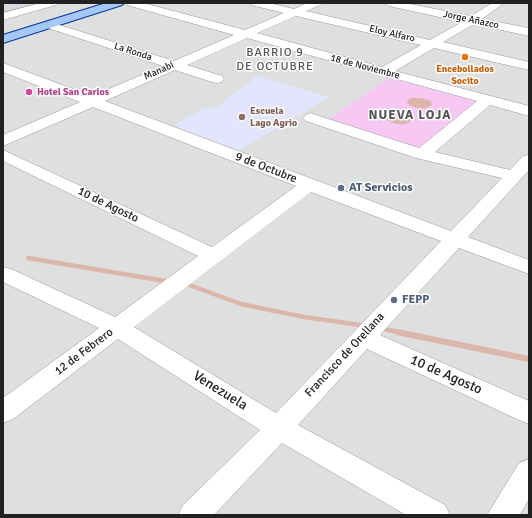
<!DOCTYPE html>
<html>
<head>
<meta charset="utf-8">
<style>
	body { margin:0 }
	#map { position:relative; width:532px; height:518px; overflow:hidden; background:#e8ebf1; font-family:Signika,sans-serif }
	canvas { display:block }
	.frame { position:absolute; inset:0; border:4px solid #212121; pointer-events:none }
</style>
</head>
<body>
<div id="map">
<canvas width="532" height="518"></canvas>
<div class="frame"></div>
</div>
<script>
const ctx = document.querySelector('canvas').getContext('2d');
ctx.lineJoin = 'round';
function fillPath(path, color) { ctx.fillStyle = color; ctx.fill(path, 'evenodd'); }
function trace(path, color, width, dash) { ctx.strokeStyle = color; ctx.lineWidth = width; ctx.lineCap = dash ? 'butt' : 'round'; ctx.setLineDash(dash || []); ctx.stroke(path); }
function drawText(font, color, halo, rows, align = 'center') {
  ctx.font = font + ' Signika,sans-serif'; ctx.lineWidth = 3; ctx.setLineDash([]); ctx.textBaseline = 'middle'; ctx.strokeStyle = halo; ctx.fillStyle = color; for (const [text, x, y, turn = 0] of rows) {
    ctx.save(); ctx.translate(x, y); ctx.rotate((+turn || 0) * Math.PI / 180); ctx.textAlign = isNaN(turn) ? turn : align; if (halo) ctx.strokeText(text, 0, 0); ctx.fillText(text, 0, 0); ctx.restore();
  }
}
const residential = new Path2D(`
	M3,3H529V515H3Z`);
const education = new Path2D(`
	M257,76L329,97L238,151L173,125L205,108L214,109Z`);
const airport = new Path2D(`
	M3,3H41L3,15Z`);
const park = new Path2D(`
	M389,78L472,100L478,103L426,145L409,148L326,121Z`);
const water = new Path2D(`
	M411,98H422L431,101L432,105C425,110 414,109 407,103L408,100Z
	M395,113H402L411,118V121C404,126 393,125 386,119V116Z`);
const streamFar1 = new Path2D(`
	M28,258L171,282
	M184,283L241,304L304,317L367,326
	M380,328L402,333`);
const stream = new Path2D(`
	M397,332L529,359`);
const minor = new Path2D(`
	M40,3H57L56,5L3,20V13Z
	M126,3H143L245,30L284,13L251,5L250,3H269L294,9L307,3H321L320,5L306,11L430,40L462,22L389,6L384,3H405L471,16L492,3H504L482,19L529,28V36L474,24L443,42L529,62V70L434,48L395,71L529,106V116L490,105L435,152L510,170L523,156L529,155V170L468,237L529,260V274L459,248L380,335L529,401V424L519,420L367,349L298,425L445,505L450,515H406L282,443L214,515H178L183,505L260,430L118,339L13,419L3,423V398L99,328L3,282V267L11,269L115,317L198,256L3,161V150L212,247L296,186L93,107L3,146V135L80,102L3,72V63L92,96L163,66L45,27L43,25L45,23H53L174,61L234,35L127,5ZM296,16L421,45L382,67L257,33ZM247,38L477,101L419,148L316,115L311,113L306,115L303,118L306,121L416,158L502,178L451,231L105,101L175,70L212,82L217,83L222,82L224,79L222,76L187,65ZM311,192L441,241L276,413L134,327Z
	M529,459V499L520,515H487L519,463Z`);
const major = new Path2D(`
	M106,3H124L122,5L3,43V35Z`);
const markers = [
	[465,57,4,"#e8710a"],
	[29,92,4,"#d1479c"],
	[242,117,4,"#8d6e63"],
	[341,188,4,"#5c6f8a"],
	[394,300,4,"#5c6f8a"]
];
const farStreetnames = [
	["Jorge Añazco",471,20,12],
	["Eloy Alfaro",392,34,13],
	["La Ronda",133,52,18],
	["18 de Noviembre",365,67,15],
	["Manabí",159,71,-24]
];
const farFoodnames = [
	["Encebollados",465,69],
	["Socito",465,81]
];
const farHotelnames = [
	["Hotel San Carlos",37,92]
];
const farEducationnames = [
	["Escuela",250,111],
	["Lago Agrio",250,123]
];
const farQuarternames = [
	["BARRIO 9",275,53],
	["DE OCTUBRE",275,67]
];
const streetNames = [
	["9 de Octubre",266,168,21],
	["10 de Agosto",108,205,26],
	["12 de Febrero",84,352,-37],
	["Francisco de Orellana",345,355,-47]
];
const serviceNames = [
	["AT Servicios",349,188],
	["FEPP",402,300]
];
const farDistrictnames = [
	["NUEVA LOJA",410,116]
];
const nearStreetnames = [
	["10 de Agosto",446,375,24],
	["Venezuela",220,391,32]
];
fillPath(residential, '#dedfdf');
fillPath(education, '#e4e4fe');
fillPath(airport, '#d9dbe0');
fillPath(park, '#f8c8f4');
fillPath(water, '#dcb6aa');
trace(streamFar1, '#dcb6aa', 4.5);
trace(stream, '#dcb6aa', 6);
trace(minor, '#989898', 1);
trace(major, '#063598', 2);
fillPath(minor, '#fff');
fillPath(major, '#a5c8f9');
for (const [x, y, r, color] of markers) { const dot = new Path2D(); dot.arc(x, y, r, 0, 2 * Math.PI); ctx.fillStyle = color; ctx.fill(dot); trace(dot, '#fff', 1.5); }
drawText('10px', '#212121', '#fff', farStreetnames);
drawText('bold 10px', '#c56008', '#fff', farFoodnames);
drawText('bold 10px', '#b23c85', '#fff', farHotelnames, 'left');
drawText('bold 10px', '#785e54', '#fff', farEducationnames, 'left');
ctx.letterSpacing = '1px';
drawText('12px', '#545454', '#fff', farQuarternames);
ctx.letterSpacing = '0px';
drawText('12px', '#212121', '#fff', streetNames);
drawText('bold 12px', '#4e5e75', '#fff', serviceNames, 'left');
ctx.letterSpacing = '1px';
drawText('bold 13px', '#545454', '#fff', farDistrictnames);
ctx.letterSpacing = '0px';
drawText('14px', '#212121', '#fff', nearStreetnames);
</script>
</body>
</html>
